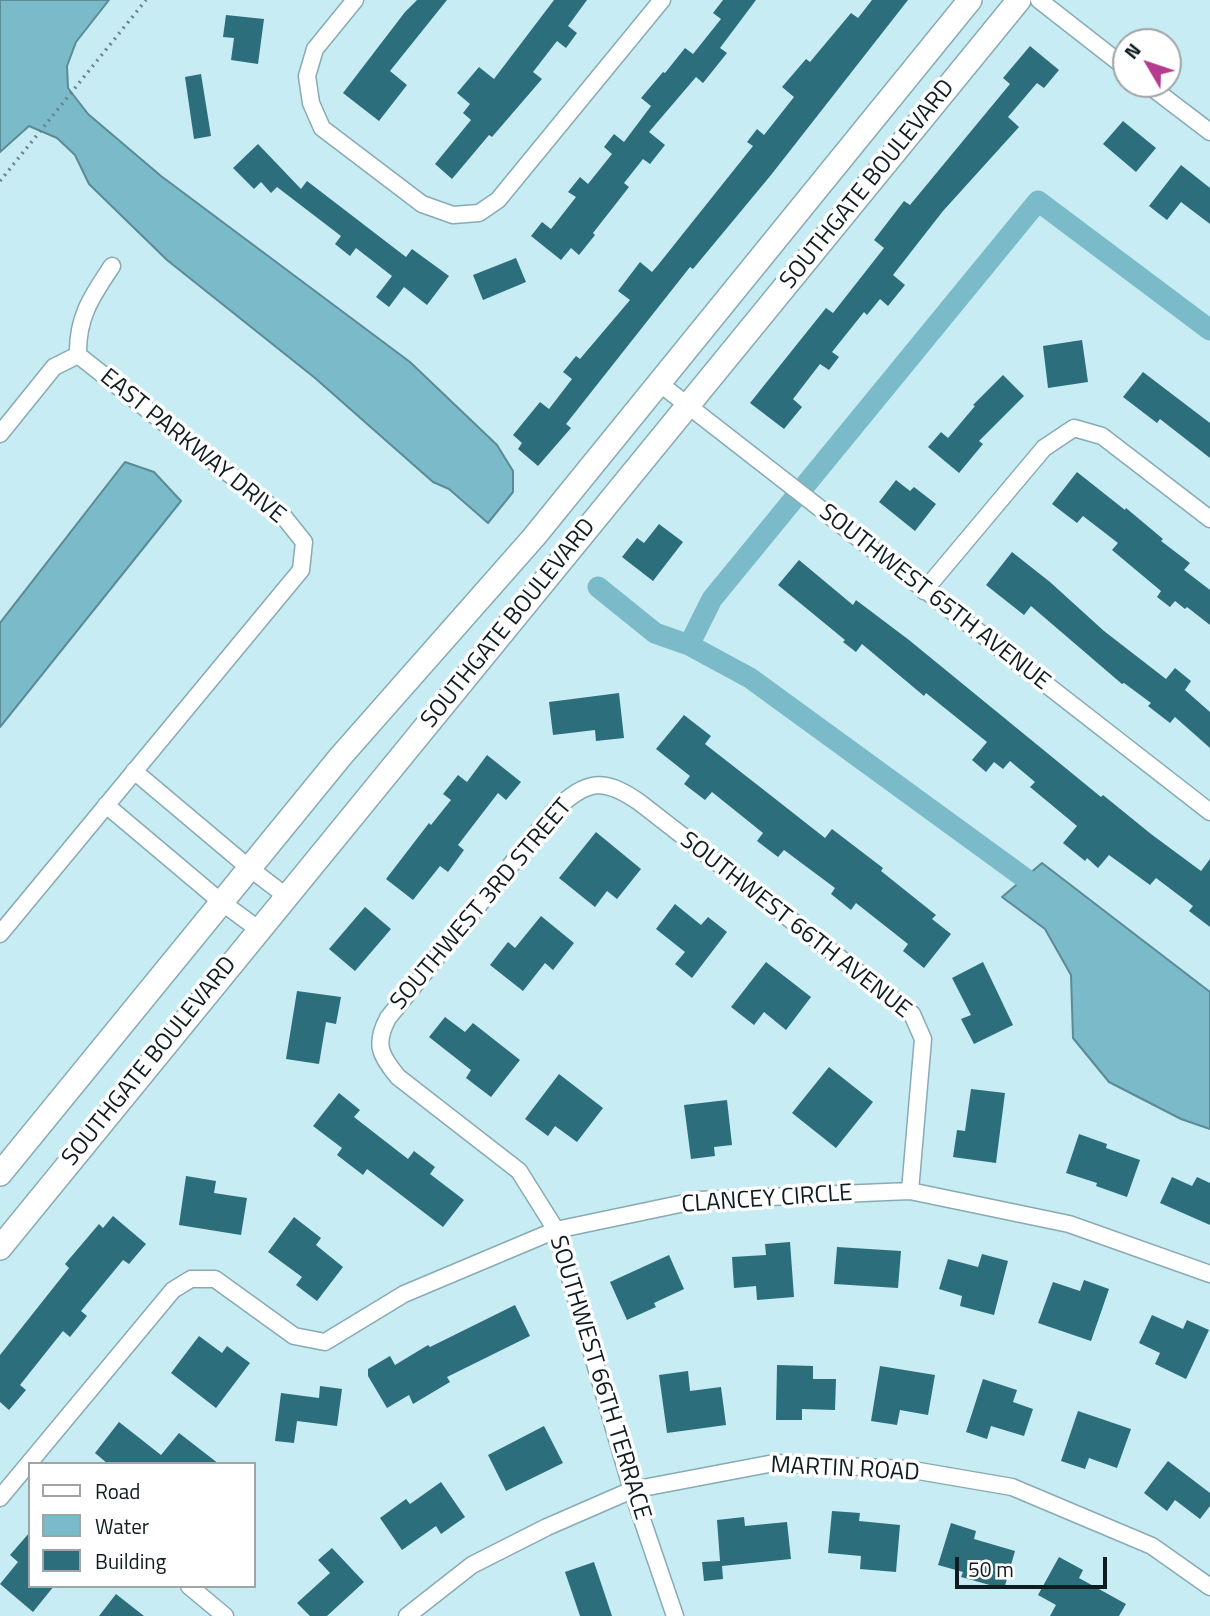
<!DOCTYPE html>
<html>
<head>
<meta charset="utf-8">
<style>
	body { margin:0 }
	#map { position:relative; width:1210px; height:1616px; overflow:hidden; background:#c8ecf4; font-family:"Titillium Web",sans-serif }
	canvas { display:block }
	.legend { position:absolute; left:28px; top:1462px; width:228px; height:126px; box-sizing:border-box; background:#fff; border:2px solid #9fa5a6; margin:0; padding:9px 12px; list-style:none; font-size:21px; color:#0f1d20 }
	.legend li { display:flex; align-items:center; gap:14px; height:35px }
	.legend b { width:35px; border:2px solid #9fa5a6 }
	.north { position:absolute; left:1112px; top:28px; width:70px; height:70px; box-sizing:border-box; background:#fff; border:2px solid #9fa5a6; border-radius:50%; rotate:309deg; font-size:19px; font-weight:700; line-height:28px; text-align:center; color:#0f1d20 }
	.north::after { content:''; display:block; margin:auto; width:24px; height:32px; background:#b53b8e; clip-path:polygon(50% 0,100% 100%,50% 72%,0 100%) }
	.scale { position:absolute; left:955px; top:1557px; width:152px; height:32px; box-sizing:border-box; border:4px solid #0f1d20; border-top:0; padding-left:9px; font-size:21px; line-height:24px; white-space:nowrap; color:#0f1d20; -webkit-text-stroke:5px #fff; paint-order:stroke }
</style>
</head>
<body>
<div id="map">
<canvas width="1210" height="1616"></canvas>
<ul class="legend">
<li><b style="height:9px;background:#fff"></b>Road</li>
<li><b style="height:19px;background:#7abac9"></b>Water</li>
<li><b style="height:19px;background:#2c6e7b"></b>Building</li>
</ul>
<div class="north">N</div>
<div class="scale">50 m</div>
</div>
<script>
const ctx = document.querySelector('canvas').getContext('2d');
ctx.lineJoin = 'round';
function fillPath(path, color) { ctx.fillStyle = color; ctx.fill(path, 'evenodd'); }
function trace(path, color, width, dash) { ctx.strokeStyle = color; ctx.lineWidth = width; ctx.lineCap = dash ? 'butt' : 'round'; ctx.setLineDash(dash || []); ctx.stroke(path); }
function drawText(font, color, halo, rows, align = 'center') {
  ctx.font = font + ' "Titillium Web",sans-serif'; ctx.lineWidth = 7; ctx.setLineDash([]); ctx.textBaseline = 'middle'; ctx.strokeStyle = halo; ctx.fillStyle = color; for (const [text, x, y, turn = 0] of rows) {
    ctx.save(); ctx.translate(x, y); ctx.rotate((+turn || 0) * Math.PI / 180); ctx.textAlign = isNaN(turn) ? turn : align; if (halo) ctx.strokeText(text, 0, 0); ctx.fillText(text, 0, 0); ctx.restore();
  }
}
const water = new Path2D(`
	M0,0H109L76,42L67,66L68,88L88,114L161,176L410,362L497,445L513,471V492L488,523L449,489L433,482L315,378L167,260L89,184L75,155L57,138L29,126L0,152Z
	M125,462L154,472L181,501L0,727V623Z
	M1042,863L1210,992V1129L1181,1119L1109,1082L1073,1038L1071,975L1045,929L1002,897Z`);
const canal = new Path2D(`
	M598,587L655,633L689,645L750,678L1048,895
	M689,645L712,599L1038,201L1210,330`);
const building = new Path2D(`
	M417,0H447L390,71L407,85L379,121L343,93L405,12Z
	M554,0H587L568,26L577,33L566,48L557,41L533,72L542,79L492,137L489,135L452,179L435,164L471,120L463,113L470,104L457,93L479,67L494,79Z
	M723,0H756L720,48L727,53L703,83L696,77L649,132L665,145L650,164L643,159L624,183L629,187L593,233L595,235L579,255L571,248L561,260L531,236L542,222L551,229L576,197L568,192L580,177L588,184L612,154L604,147L614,134L624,142L651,106L641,98L663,72L665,73L685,48L693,54L721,19L713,13Z
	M872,0H908L771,175L693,269L690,267L566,424L571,428L538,466L518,449L522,443L513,435L540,402L549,409L572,379L563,372L576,356L580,359L630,300L618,291L640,262L652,272L658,265L753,146L747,142L757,129L764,135L794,97L782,87L806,59L810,62L851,13L858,18Z
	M226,15L264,19L258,64L231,60L234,38L223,37Z
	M1030,46L1059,70L1044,88L1037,83L1008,117L1019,127L943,211L893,275L905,285L888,306L880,299L867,315L864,312L832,352L839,357L829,370L820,364L793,399L802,407L784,429L750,403L826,308L833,313L884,248L874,240L904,201L910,205L1010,84L1003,78Z
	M201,74L211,136L194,139L185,77Z
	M1123,121L1156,148L1136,172L1103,144Z
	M258,144L301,189L307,181L406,257L412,249L449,276L427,305L404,287L389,307L376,297L392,276L356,248L350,256L335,244L341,236L277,187L271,193L261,182L254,189L233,168Z
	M1181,165L1210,188V224L1181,202L1167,220L1149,206Z
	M516,258L526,282L483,300L473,275Z
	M1082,340L1088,382L1048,388L1043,346Z
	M1143,372L1210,423V458L1160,419L1157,423L1123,397Z
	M1003,375L1024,396L979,441L983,444L959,473L928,447L941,432L948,438L975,406L973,405Z
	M1077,472L1125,510L1126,508L1163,539L1161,541L1190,563L1184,570L1210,590V625L1187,607L1185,609L1175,601L1170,607L1157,597L1161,591L1112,550L1118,543L1083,516L1077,523L1052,504Z
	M896,480L910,491L914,487L936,504L915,531L879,502Z
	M659,524L683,542L653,581L622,557L637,538L644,543Z
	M1012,552L1050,582L1104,631L1166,679L1175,668L1191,681L1185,690L1210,712V748L1175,717L1170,723L1148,706L1151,703L1124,683L1122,684L1031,606L1024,615L986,585Z
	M799,560L853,605L856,600L909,640L1101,797L1103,795L1151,834L1201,871L1210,859V927L1189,911L1193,906L1156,878L1150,885L1109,855L1098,868L1087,858L1085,861L1063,843L1077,826L1030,787L1035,782L1010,761L1003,769L994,762L986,772L972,760L987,742L926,693L924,696L862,644L856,652L843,642L845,640L778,585Z
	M619,693L624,738L596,741L595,730L553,735L549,702Z
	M684,715L711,736L705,744L769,794L825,838L832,829L883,868L881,871L936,915L932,919L951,934L924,968L903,951L908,944L856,903L851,910L831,894L835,888L784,850L778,857L757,841L763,833L712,792L705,800L684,784L690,776L656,749Z
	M487,755L521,782L506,800L498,793L458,845L464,850L448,872L440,866L413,900L386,879L429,823L431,825L451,800L443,794L458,775L467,782Z
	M596,832L641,869L617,899L607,891L595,907L559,878Z
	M675,904L701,925L708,917L727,932L692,978L675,964L685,952L656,929Z
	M365,907L391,929L355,971L329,949Z
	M541,916L574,943L553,970L545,963L523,991L490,965L508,942L515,948Z
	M766,962L811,997L786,1030L764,1012L754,1025L731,1007Z
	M983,962L1013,1025L974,1044L961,1019L971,1015L952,978Z
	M297,991L341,997L336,1024L326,1022L319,1064L286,1059Z
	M445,1017L465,1032L473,1023L520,1060L491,1097L466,1078L471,1070L429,1037Z
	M829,1067L873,1102L836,1148L792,1113Z
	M559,1074L603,1108L577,1142L555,1126L548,1136L525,1119Z
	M971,1089L1005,1093L996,1163L953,1157L957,1130L965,1131Z
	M339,1093L360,1110L354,1117L408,1159L414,1151L435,1167L430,1174L464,1200L443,1227L367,1169L363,1175L337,1155L342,1148L313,1126Z
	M727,1100L732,1145L714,1147L715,1156L691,1159L684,1105Z
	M1079,1134L1107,1144L1106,1148L1140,1160L1127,1197L1096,1186L1097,1183L1066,1173Z
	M186,1176L216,1181L214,1193L247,1198L241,1235L179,1225Z
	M1172,1177L1192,1186L1197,1177L1210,1183V1225L1160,1203Z
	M113,1216L146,1244L129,1264L123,1260L81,1311L87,1316L70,1337L63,1331L20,1385L26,1390L9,1410L0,1402V1355L69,1268L65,1264L99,1224L103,1228Z
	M294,1217L321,1238L316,1245L343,1267L317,1301L296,1285L302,1277L268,1252Z
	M790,1242L794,1297L757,1300L756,1286L734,1288L732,1257L766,1255L765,1244Z
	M837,1247L901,1251L898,1288L834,1284Z
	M982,1254L1008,1261L994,1315L960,1306L962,1296L939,1289L948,1259L978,1267Z
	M669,1255L684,1289L654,1303L656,1307L627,1320L610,1282Z
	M1084,1280L1109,1289L1091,1341L1038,1323L1053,1282L1080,1291Z
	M515,1305L530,1336L447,1377L450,1382L413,1404L409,1395L387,1408L368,1376V1369L390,1356L395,1365L428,1345L430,1347Z
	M1152,1315L1183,1329L1187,1320L1209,1330L1186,1379L1155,1364L1160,1353L1139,1343Z
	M199,1336L222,1353L227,1346L250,1363L216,1408L171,1373Z
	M777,1365L813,1366V1379H836L835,1410L802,1409V1420H776Z
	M880,1366L935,1375L928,1415L900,1410L897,1425L871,1421Z
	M688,1371L690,1391L721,1387L726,1425L667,1433L659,1375Z
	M983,1379L1017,1390L1013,1402L1033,1409L1024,1436L991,1426L987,1439L966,1432Z
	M320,1386L342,1389L337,1426L297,1421L294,1443L275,1441L281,1393L319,1398Z
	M1078,1411L1131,1429L1117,1468L1089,1458L1085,1469L1061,1461Z
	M119,1422L161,1455L179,1433L219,1464H108L95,1453Z
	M544,1426L563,1463L506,1491L488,1455Z
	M1168,1461L1210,1493V1506L1200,1519L1175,1500L1167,1511L1144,1493Z
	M441,1482L465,1517L441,1534L436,1526L402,1550L380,1518L406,1499L410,1504Z
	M832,1511L860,1513L859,1521L900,1525L896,1572L860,1569L861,1556L828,1553Z
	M744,1517L745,1526L787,1522L791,1559L722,1566L723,1579L704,1581L702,1562L720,1561L717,1520Z
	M951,1523L976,1531L974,1539L1015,1551L1004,1589L961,1577L963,1572L938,1565Z
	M30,1532V1586H54L33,1612L0,1584L18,1562L10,1555Z
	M332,1548L364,1582L327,1616H310L297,1603L330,1573L318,1560Z
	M1059,1557L1083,1570L1079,1578L1126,1604L1119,1616H1050L1056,1605L1038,1595Z
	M594,1562L612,1616H580L565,1572Z
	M116,1594L144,1616H99Z`);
const path = new Path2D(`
	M0,181L146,0`);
const minor = new Path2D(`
	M355,0L315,49L307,76L311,103L322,128L422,204L453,215L479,213L498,200L662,0
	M1039,0L1126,68
	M1147,84L1210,132
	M659,383L1210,812
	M0,434L54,367L78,355C77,317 92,296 112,266
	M924,591L1044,448L1074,428L1102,436L1210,519
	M134,771L248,867L286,896
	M106,805L220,901L258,929
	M0,934L301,570L304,542L284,517L78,355
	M0,1498L173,1290L191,1279H215L294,1336L325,1342L404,1294L556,1230L699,1200L910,1191L1069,1224L1210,1274
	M189,1586L225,1616
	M407,1616L472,1565L547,1527L632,1490L774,1463L907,1469L1012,1487L1152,1546L1210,1587
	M675,1616L632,1490L556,1230L519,1171L398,1077C380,1055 374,1044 388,1018L555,810C587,780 603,777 639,802L912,1014L923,1039L910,1191`);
const secondary = new Path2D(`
	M0,1174L341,756L534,537L970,0
	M0,1248L1019,0`);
const streetNames = [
	["SOUTHGATE BOULEVARD",868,185,-51],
	["EAST PARKWAY DRIVE",192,447,39],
	["SOUTHWEST 65TH AVENUE",934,598,38],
	["SOUTHGATE BOULEVARD",509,624,-51],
	["SOUTHWEST 3RD STREET",482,905,-50],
	["SOUTHWEST 66TH AVENUE",795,926,38],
	["SOUTHGATE BOULEVARD",150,1062,-51],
	["CLANCEY CIRCLE",767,1200,-4],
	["SOUTHWEST 66TH TERRACE",599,1378,73],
	["MARTIN ROAD",845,1470,3]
];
fillPath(water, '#7abac9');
trace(water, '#5a8b96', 2);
trace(canal, '#7abac9', 21);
fillPath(building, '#2c6e7b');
trace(minor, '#88abb3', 19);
trace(secondary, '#88abb3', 26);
trace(path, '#6a8388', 3.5, [2, 5]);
trace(minor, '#fff', 16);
trace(secondary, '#fff', 23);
drawText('24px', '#0f1d20', '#fff', streetNames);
</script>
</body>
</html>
